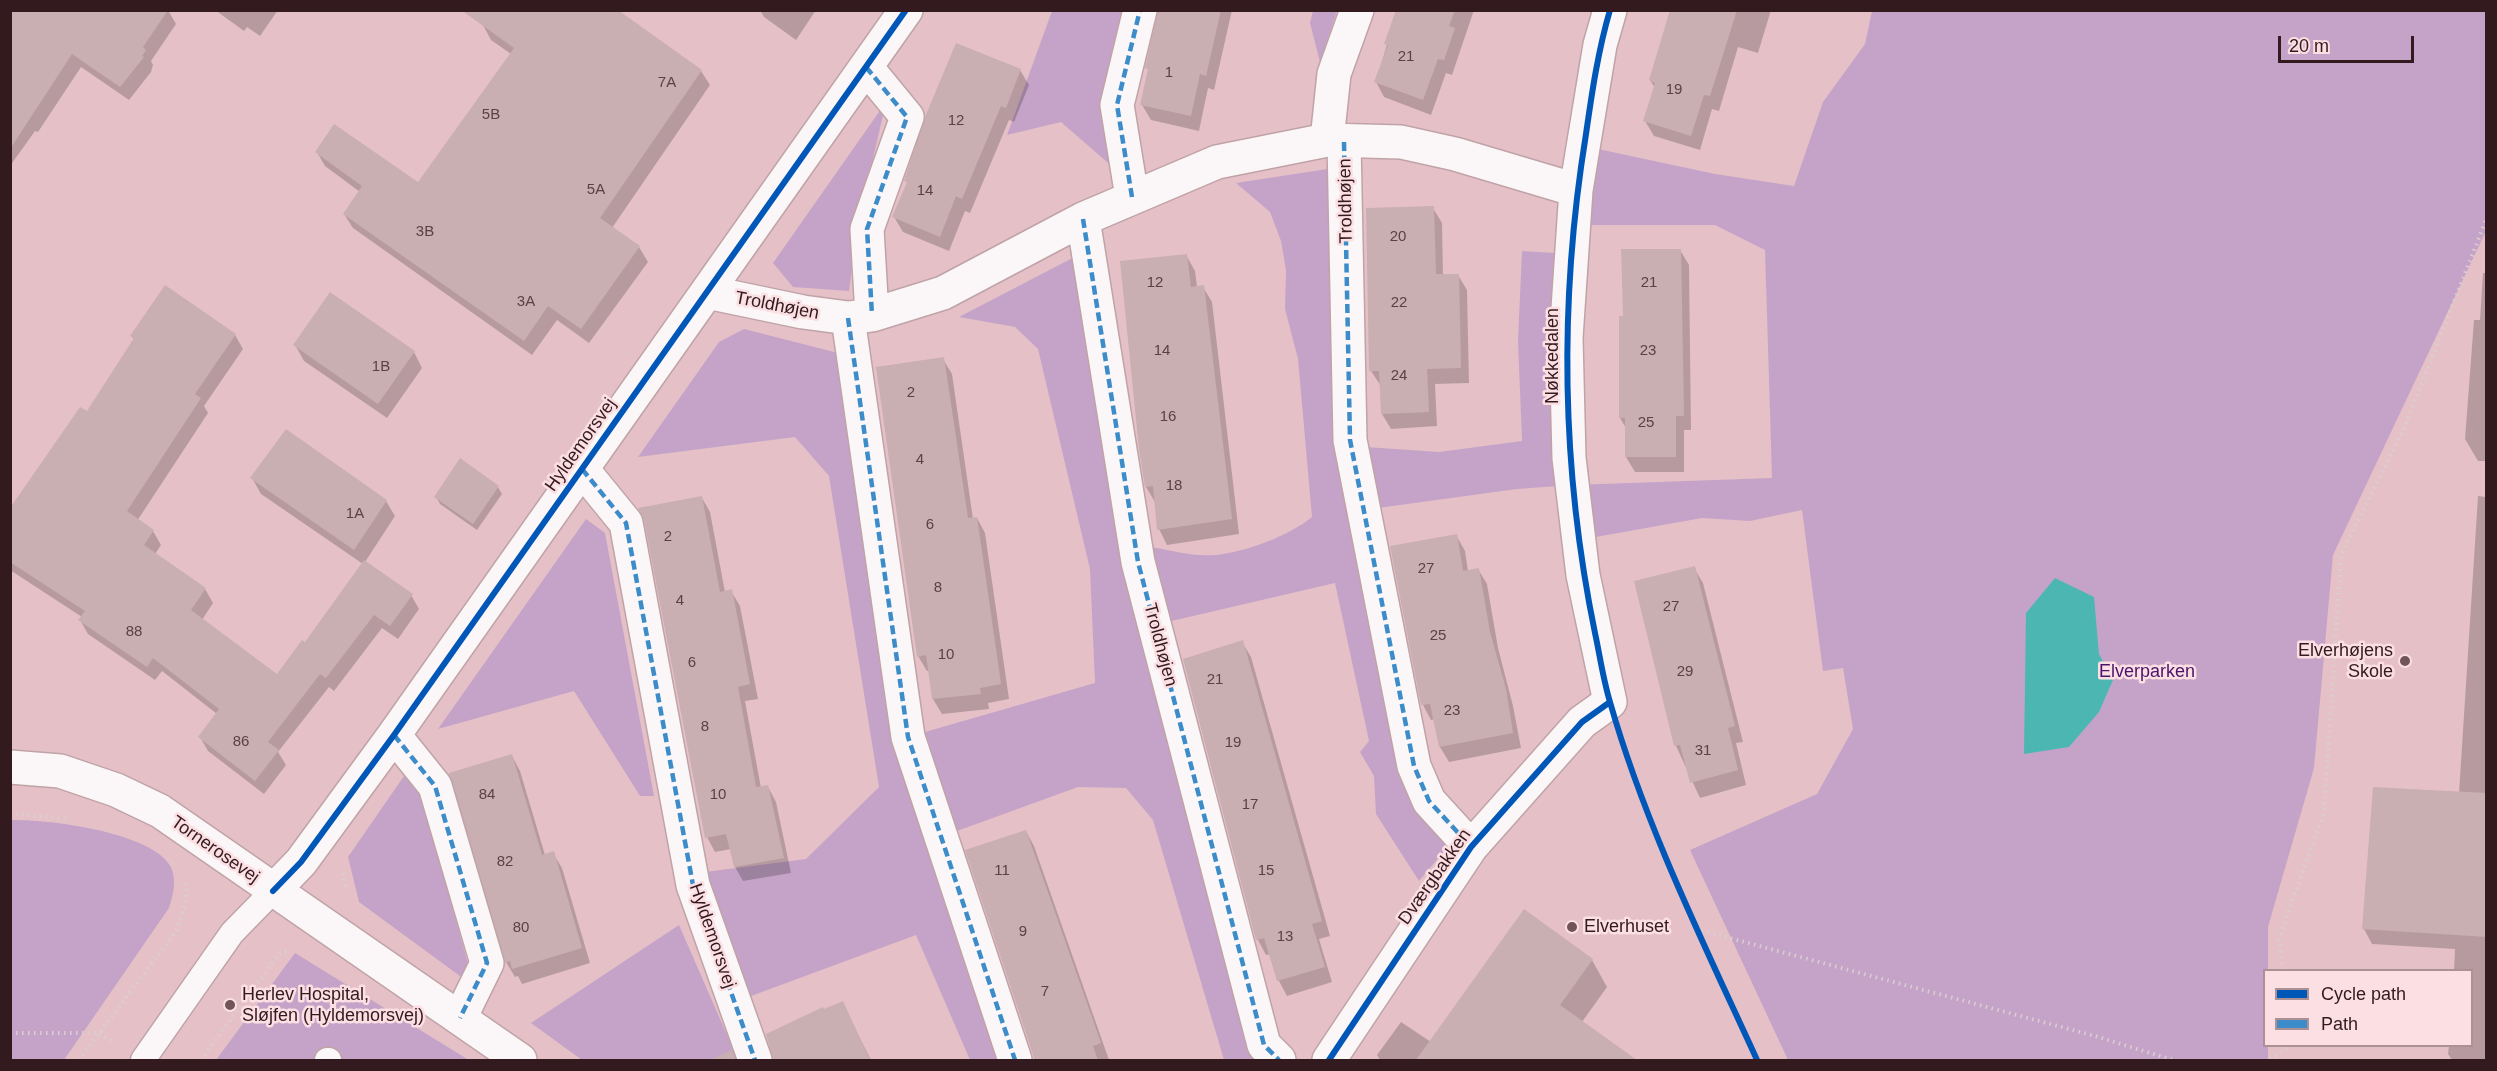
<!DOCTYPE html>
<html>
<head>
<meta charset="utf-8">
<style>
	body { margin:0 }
	#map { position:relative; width:2497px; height:1071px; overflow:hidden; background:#e5c1c7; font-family:Helvetica,sans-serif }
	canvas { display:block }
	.frame { position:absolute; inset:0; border:12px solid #331a1f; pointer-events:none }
	.legend { position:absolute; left:2263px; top:969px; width:210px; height:78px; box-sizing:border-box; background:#fbdfe3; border:2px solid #ab9095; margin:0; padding:8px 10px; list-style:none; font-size:18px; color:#331a1f }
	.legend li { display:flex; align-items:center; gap:12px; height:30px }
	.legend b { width:30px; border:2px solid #ab9095 }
	.scale { position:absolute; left:2278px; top:36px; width:136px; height:27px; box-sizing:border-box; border:3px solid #331a1f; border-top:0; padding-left:8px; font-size:18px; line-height:21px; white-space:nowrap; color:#331a1f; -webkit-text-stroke:4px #fbdfe3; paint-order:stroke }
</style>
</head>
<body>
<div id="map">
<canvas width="2497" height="1071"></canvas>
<div class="frame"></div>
<ul class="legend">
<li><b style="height:8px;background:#0057b8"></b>Cycle path</li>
<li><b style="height:8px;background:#3d8cca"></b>Path</li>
</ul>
<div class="scale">20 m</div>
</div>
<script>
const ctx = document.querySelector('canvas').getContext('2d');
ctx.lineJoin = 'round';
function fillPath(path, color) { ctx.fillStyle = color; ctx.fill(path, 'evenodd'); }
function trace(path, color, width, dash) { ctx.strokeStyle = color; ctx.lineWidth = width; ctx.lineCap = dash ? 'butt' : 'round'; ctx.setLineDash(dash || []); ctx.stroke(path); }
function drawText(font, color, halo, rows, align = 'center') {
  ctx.font = font + ' Helvetica,sans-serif'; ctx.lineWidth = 5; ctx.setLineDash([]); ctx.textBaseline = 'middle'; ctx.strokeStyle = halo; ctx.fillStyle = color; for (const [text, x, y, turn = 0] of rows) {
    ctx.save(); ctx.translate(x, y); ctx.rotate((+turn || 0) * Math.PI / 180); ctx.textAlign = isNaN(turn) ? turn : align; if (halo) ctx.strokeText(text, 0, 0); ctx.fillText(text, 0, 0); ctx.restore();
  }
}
const green = new Path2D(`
	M1052,11H1125L1115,169L1061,122L1007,135Z
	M1313,11H1337L1320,62L1310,23Z
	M1872,11H2486V231L2333,555L2314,768L2268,927V970H2264V1046H2268V1060H1788L1690,850L1817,794L1853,729L1843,668L1823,671L1802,510L1750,521L1702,518L1579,540L1572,485L1517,489L1378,508L1366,447L1439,452L1522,441L1518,341L1522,251L1572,254L1573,485L1772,478L1765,250L1715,225H1574L1584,146L1715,174L1794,186L1823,102L1865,44Z
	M886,102L858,224L849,291L793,287L773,263Z
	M1334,168L1337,443L1451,843L1419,881L1376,814L1374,776L1360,752L1369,741L1335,583L1163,623L1147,546C1169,550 1193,557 1216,555C1245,552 1289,536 1312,517L1298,359L1285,309L1286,270L1281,241L1270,212L1236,183Z
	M1086,251L1128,560L1271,1060H1224L1153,820L1126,788L1078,787L957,831L925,732L1095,683L1090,569L1038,349L1015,327L959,317Z
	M744,329L842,354L898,737L1000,1060H970L916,935L743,999L705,872L806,859L879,787L829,476L795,437L638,457L719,342Z
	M586,519L605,533L654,796H640L574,691L438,729Z
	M413,763L468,964L464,979L359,902L348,857Z
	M10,820C47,819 153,832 171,867C177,881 173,895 169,908L64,1060H11Z
	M679,925L738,1060H582L531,1023Z
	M295,953L464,1057L469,1060H216Z`);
const water = new Path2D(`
	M2055,578L2094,597L2099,654L2113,680L2099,712L2069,747L2024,754L2026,613Z`);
const shadow = new Path2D(`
	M10,10H168L176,24L151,61L153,65L151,72L129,100L81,67L38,132L35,131L10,166Z
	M215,10H278L260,36L247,27L244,31Z
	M760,10H816L796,40L764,17Z
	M1159,10H1232L1214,90L1208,88L1199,131L1151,120L1142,105Z
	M1397,10H1474L1452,75L1446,73L1431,115L1384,97L1376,82Z
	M1671,10H1771L1758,53L1738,47L1719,111L1712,109L1700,150L1654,136L1645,121L1655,88L1650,80Z
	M483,25L701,71L710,85L612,228L639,247L648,262L589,343L557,320L532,355L353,228L344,214L360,192L325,166L317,152L418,184L511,54L491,40Z
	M1020,70L1029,85L1014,122L1009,120L970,213L965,211L949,251L903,232L894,217L908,184L906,181Z
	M1433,208L1442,223L1443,276L1458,275L1467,290L1469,383L1435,384L1437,426L1391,429L1382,414L1381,386L1371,371Z
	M1680,250L1689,265L1691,430H1684V472H1635L1626,457V428L1620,418L1624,317Z
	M1186,255L1195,271L1197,287H1203L1212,302L1239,534L1167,545L1159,529L1155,502L1146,487Z
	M2483,273H2486V461H2478L2465,439L2474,320H2480Z
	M235,335L243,349L204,406L208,413L137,521L153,531L161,545L155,554L205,589L213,603L202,620L277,676L306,645L363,564L261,494L252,478L287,431L386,501L395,516L365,562L411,595L419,609L398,639L382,628L334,691L329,687L278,752L286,765L264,794L208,751L200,737L217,714L162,671L155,680L88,634L80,620L82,617L10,570V511L87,413L134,340L132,336Z
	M295,345L414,352L422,368L387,418L304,361Z
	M943,359L952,374L973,519L977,518L985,533L1009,699L988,703L989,709L942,714L933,699L930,671H927L918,656Z
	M498,487L502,494L477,530L440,504L436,497Z
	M2478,496L2486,497V1060H2452L2448,1054L2449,1046H2472V970H2454L2455,949L2372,944L2364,929L2459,793Z
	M702,498L710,512L725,592L731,591L740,606L758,699L745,701L761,788L768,787L776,802L791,873L743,881L735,867L731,849L715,852L707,837Z
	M1456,535L1465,551L1468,571L1478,569L1487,584L1498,648L1513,706L1521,748L1449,762L1440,747L1435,719L1431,720L1423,705Z
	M1694,568L1703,583L1743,742L1736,743L1746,785L1700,798L1676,746Z
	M1242,642L1251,657L1330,936L1319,939L1332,982L1287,996L1279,981L1271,954L1266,955L1258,940L1184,660Z
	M512,756L520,771L545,855L553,853L562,868L590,963L522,984L518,976L515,977L506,962Z
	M1026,831L1034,846L1109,1060H1035L967,851Z
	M1592,960L1607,987L1582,1022L1635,1060H1380L1377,1055L1401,1022L1431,1042Z
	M842,1003L871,1060H774V1053L824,1011Z`);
const building = new Path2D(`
	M10,10H168L143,47L146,50L142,56L144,57L120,87L72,54L10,149Z
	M461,10H618L702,70L600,218L640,246L581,329L548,306L524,341L343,214L362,186L315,152L334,124L418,182L514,48Z
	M1158,10H1221L1206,76L1200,74L1191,116L1140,105L1148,69L1145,68Z
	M1396,10H1455L1449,26L1455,28L1444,60L1438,59L1423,100L1374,82L1388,45L1384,44Z
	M1670,10H1737L1710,96L1704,95L1691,136L1643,121L1655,83L1649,80Z
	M956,43L1021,69L1006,108L1001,106L962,199L956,196L940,237L892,217L907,182L904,181L925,117Z
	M1434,206L1436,274H1459L1461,368L1427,369L1429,412L1381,414L1379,371H1369L1366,208Z
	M1621,249H1681L1684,416H1676V457H1625V418H1619V316H1623Z
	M1187,254L1191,287L1204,285L1232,519L1157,530L1153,486L1145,487L1139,449L1120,261Z
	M165,285L236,334L195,394L201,398L127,511L154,530L144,545L206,588L191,610L277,674L302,640L305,642L364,560L413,594L390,626L374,615L326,678L320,674L268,742L279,750L255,781L198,737L219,709L153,658L147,667L78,620L85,611L10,562V508L80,407L87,411L134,338L130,336Z
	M330,292L415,351L378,404L293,345Z
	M944,357L968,518L977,517L1001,684L980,688L981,694L932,699L926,655L917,657L876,367Z
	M286,429L387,500L354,550L250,478Z
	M460,458L499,486L473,524L434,497Z
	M702,496L720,592L732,589L750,684L738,687L756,787L768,785L784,858L734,867L726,834L705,838L644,520L638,508Z
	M1457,534L1463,571L1479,568L1490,632L1506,689L1513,733L1439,747L1430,704L1421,705L1390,546Z
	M1695,566L1735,726L1728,728L1738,770L1690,783L1680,745L1674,746L1634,581Z
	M1243,640L1322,921L1312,924L1325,967L1277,981L1264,938L1256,940L1183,659Z
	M512,754L542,855L554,851L582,948L512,969L510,961L505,963L449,773Z
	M2373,787L2487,793V937L2362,929Z
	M1026,830L1101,1043L1093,1046L1098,1060H1035L965,850Z
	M1524,909L1593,959L1560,1005L1637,1060H1416Z
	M843,1001L870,1060H773L766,1034L823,1007L824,1009Z
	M732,1050L735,1060H709Z`);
const path = new Path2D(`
	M10,813L66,819
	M343,873L346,889
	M1696,929L2095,1036L2173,1060
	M2283,970L2279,939L2324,812L2341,555L2405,426L2486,220
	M10,1033H100L112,1041
	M79,1060L177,930L187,898L185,878
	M201,1060L279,954L289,950
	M2271,1060L2289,1046`);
const service = new Path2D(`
	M143,1060L232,933L273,891
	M327,1060H329`);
const minor = new Path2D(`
	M866,67L907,117L867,229L872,315
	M1327,140L1334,74L1357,10
	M1344,142L1350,440L1414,766L1429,801L1471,847
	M1132,197L1117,105L1140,10
	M1083,219L1138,562L1264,1045L1279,1060
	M707,292L803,312L848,318L872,315L943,293L1083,219L1217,162L1327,140L1401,142L1455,154L1576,190
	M848,318L908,737L1015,1060
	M582,469L626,523L693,885L755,1060
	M394,735L435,786L487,963L460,1018
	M10,767L60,771L116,790L160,811L520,1060
	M273,891L301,862L394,735L906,10
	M1329,1060L1471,847L1582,722L1610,702L1583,575L1569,458L1566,338L1576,190L1600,45L1610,10`);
const quiet = new Path2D(`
	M866,67L907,117L867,229L872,315
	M1344,142L1350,440L1414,766L1429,801L1471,847
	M1132,197L1117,105L1140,10
	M1083,219L1138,562L1264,1045L1279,1060
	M848,318L908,737L1015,1060
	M582,469L626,523L693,885L755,1060
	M394,735L435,786L487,963L460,1018`);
const cycleway = new Path2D(`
	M1610,10C1598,51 1592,92 1586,134C1559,300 1561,468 1595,633C1600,656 1603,679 1610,702C1645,825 1704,944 1757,1060
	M273,891L301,862L394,735L906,10
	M1329,1060L1471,847L1582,722L1610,702`);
const markers = [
	[2405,661,6,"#71545a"],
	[1572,927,6,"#71545a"],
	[230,1005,6,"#71545a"]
];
const numberNames = [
	["21",1406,57],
	["1",1169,73],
	["7A",667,83],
	["19",1674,90],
	["5B",491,115],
	["12",956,121],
	["5A",596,190],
	["14",925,191],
	["3B",425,232],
	["20",1398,237],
	["12",1155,283],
	["21",1649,283],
	["3A",526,302],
	["22",1399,303],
	["14",1162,351],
	["23",1648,351],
	["1B",381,367],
	["24",1399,376],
	["2",911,393],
	["16",1168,417],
	["25",1646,423],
	["4",920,460],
	["18",1174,486],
	["1A",355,514],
	["6",930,525],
	["2",668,537],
	["27",1426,569],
	["8",938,588],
	["4",680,601],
	["27",1671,607],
	["88",134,632],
	["25",1438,636],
	["10",946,655],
	["6",692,663],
	["29",1685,672],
	["21",1215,680],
	["23",1452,711],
	["8",705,727],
	["86",241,742],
	["19",1233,743],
	["31",1703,751],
	["84",487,795],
	["10",718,795],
	["17",1250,805],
	["82",505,862],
	["11",1002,871],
	["15",1266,871],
	["80",521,928],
	["9",1023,932],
	["13",1285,937],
	["7",1045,992]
];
const streetNames = [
	["Troldhøjen",1346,201,-91],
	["Troldhøjen",777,306,11],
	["Nøkkedalen",1553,356,-90],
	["Hyldemorsvej",581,445,-55],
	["Troldhøjen",1160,645,75],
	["Tornerosevej",215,850,35],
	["Dværgbakken",1435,877,-55],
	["Hyldemorsvej",712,936,71]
];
const poiNames = [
	["Elverhøjens",2393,651,"right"],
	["Skole",2393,672,"right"],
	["Elverhuset",1584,927],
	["Herlev Hospital,",242,995],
	["Sløjfen (Hyldemorsvej)",242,1016]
];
const parkNames = [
	["Elverparken",2147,672]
];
fillPath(green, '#c5a3c8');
fillPath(water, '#4cb7b2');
fillPath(shadow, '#0003');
fillPath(building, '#c9aeb2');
trace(service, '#bfa3a7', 27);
trace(minor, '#bfa3a7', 36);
trace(path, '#dacfd0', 4, [1.5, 4.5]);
trace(service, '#fbf6f7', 24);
trace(minor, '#fbf6f7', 33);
trace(quiet, '#3d8cca', 4.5, [9, 4.5]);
trace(cycleway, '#0057b8', 6);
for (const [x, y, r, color] of markers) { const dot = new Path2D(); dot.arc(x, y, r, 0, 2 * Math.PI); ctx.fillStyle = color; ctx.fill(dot); trace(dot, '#fbdfe3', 2); }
drawText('15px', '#5b4146', null, numberNames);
drawText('18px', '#331a1f', '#fbdfe3', streetNames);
drawText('18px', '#331a1f', '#fbdfe3', poiNames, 'left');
drawText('18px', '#4a146c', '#fbdfe3', parkNames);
</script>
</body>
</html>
